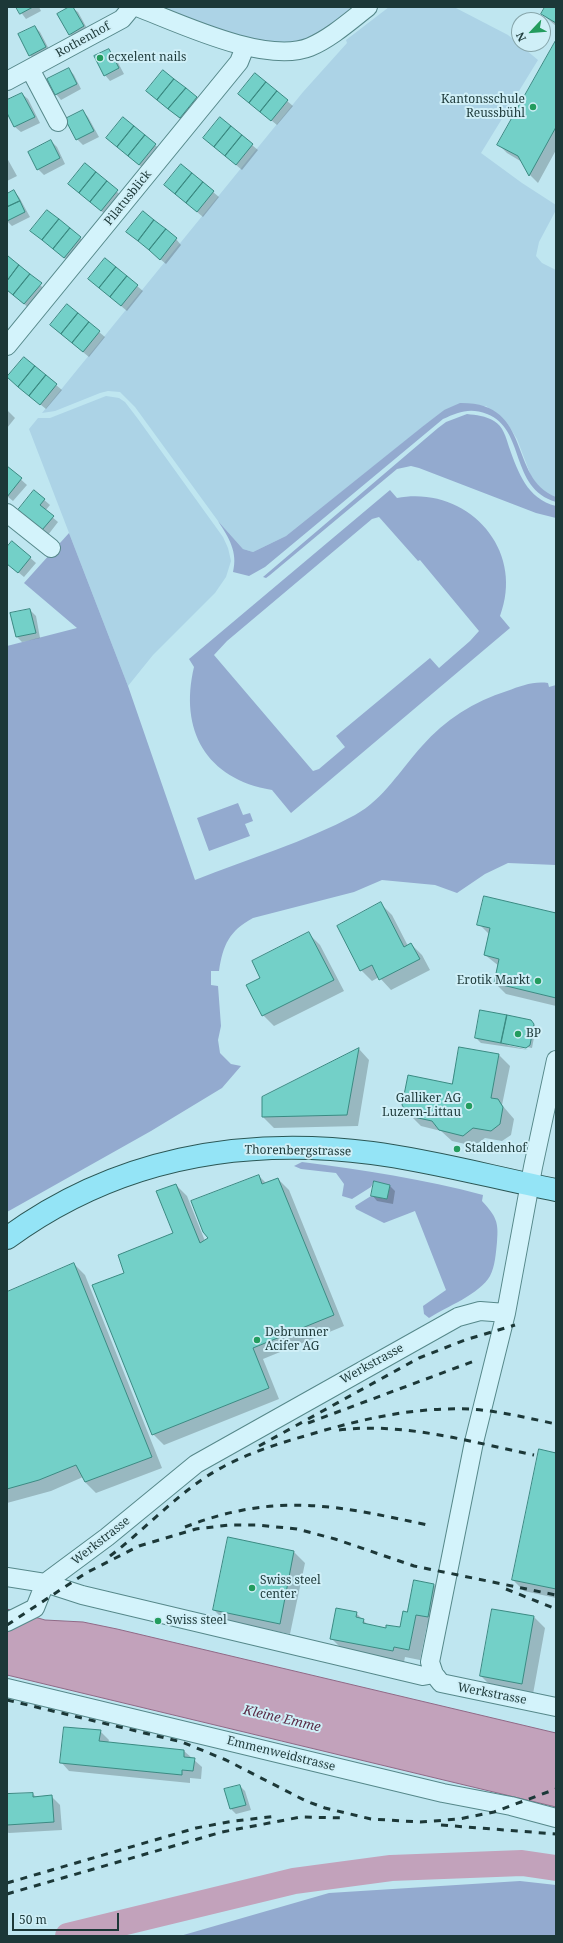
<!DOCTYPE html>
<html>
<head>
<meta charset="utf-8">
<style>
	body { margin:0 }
	#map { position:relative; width:563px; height:1943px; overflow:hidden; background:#bfe6f0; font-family:"Noto Serif",serif }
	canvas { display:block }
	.frame { position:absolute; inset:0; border:8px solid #1c3838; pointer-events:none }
	.north { position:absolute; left:511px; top:12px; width:40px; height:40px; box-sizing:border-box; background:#cfeff7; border:1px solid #87a6ab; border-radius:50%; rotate:244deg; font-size:11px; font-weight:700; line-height:16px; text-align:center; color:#1c3838 }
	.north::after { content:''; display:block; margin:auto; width:14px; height:18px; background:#239c5e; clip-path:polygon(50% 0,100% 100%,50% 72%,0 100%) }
	.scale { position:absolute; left:12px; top:1913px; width:107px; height:18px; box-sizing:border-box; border:2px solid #1c3838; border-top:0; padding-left:5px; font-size:12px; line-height:14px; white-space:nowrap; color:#1c3838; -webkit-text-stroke:3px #cfeff7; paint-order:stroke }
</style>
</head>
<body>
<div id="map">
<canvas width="563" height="1943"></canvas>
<div class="frame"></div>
<div class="north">N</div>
<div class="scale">50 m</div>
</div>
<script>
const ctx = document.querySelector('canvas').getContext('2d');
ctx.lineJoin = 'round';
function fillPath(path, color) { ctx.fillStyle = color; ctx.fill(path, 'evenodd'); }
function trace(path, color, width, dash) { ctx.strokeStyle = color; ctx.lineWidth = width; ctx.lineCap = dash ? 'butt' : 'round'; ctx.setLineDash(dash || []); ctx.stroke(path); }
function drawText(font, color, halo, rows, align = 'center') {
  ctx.font = font + ' "Noto Serif",serif'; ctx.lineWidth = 4; ctx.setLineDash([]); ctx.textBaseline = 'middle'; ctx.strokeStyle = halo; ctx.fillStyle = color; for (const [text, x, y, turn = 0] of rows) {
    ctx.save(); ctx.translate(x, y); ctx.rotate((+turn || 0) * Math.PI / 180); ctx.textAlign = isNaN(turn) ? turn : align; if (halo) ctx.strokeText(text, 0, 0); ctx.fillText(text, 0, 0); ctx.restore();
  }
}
const farmland = new Path2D(`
	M154,7H357L321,32L301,42L285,43H266L233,37Z
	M389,7H454L508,35L538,60L481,153L522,183L556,205V210L539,242L536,256L542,263L556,270V497L548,494L540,488L531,476L517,439L507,423L486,406L444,410L286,536L253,552L243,549L218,521L135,407L120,392L108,391L100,393L55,411L42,413L303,92L347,43L346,40Z
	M106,396L119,398L125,402L138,419L223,537L228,548L231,561L226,577L215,593L153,655L128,686L29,429L38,418H50Z`);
const green = new Path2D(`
	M460,403C534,402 507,478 556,497V502C509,488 526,429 487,414C470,407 458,412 443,419L265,567L249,576L233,572C238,552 229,538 218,521L243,549L253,552L286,536L422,427L444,410Z
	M467,414C476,415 486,416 494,421C503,426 506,437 509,447C518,472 527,499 556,506V518L536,513L419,468L411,466L397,469L270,575L266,578L263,577L438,428L446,422Z
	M390,490L397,498C466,485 526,548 500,616L510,628L291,813L272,790C206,779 179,730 194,667L189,659ZM379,517L418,561L420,560L479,631L470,641L439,668L430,658L336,736L345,747L319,769L313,771L214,655L227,641L372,519Z
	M69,533L128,686L195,880C248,859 305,842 355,815C384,799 400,770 422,746C445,720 474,701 507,691C521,686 533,681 548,683L549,687L556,685V865L508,863L485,874L457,893L435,885L382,880L354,892L253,918C229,931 223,945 219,971H211V985L218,986L221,1026L218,1040L220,1053L231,1064L241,1066L222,1088L151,1131L7,1212V646L77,628L24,583Z
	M238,803L243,815L250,813L253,821L245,824L250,836L209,851L197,818Z
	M302,1162C363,1170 424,1179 483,1195L482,1201C496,1216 499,1222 497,1242C496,1252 495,1267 490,1276C480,1294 446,1307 429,1318L424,1314L423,1306L446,1290L415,1211L384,1223L356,1209L355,1206L371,1196L387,1199L390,1185L374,1181L371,1187L352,1199L342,1196L344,1184L336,1173L301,1169L294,1166Z
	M520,1881L556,1885V1936H180L329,1893Z`);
const water = new Path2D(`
	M7,1609L45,1620L83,1622L117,1629L556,1733V1807L7,1675Z`);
const shadow = new Path2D(`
	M17,7H39L41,11L26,19Z
	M71,7L78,12L89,32L75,39L70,34Z
	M546,7H556V26L542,14Z
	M35,27L40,32L51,53L35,61L30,55Z
	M556,42V150L538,183L530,175L522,162L507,153L499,145Z
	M109,50L114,55L124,74L110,81L105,75Z
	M69,69L74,75L81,89L61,100L56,94Z
	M255,74L293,106L277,125L245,99Z
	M22,94L28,99L40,123L21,132L15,127L7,111V102Z
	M153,96L196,98L201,103L185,123Z
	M83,111L88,117L99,137L83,145L77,139Z
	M123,119L161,150L145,170L107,138Z
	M220,119L258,150L242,170L204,138Z
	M51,141L57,147L65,164L44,175L38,169Z
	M7,158L17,176L7,181Z
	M85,165L123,197L107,216L69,184Z
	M181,165L219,197L203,217L171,190Z
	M14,191L19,197L30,217L12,226L7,221V195Z
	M32,231L80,238L86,243L70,263Z
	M128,232L176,239L181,245L166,264Z
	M7,259L46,290L30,309L7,290Z
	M105,259L143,291L127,311L89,279Z
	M56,330L99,332L105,337L89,357Z
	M8,378L56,385L62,390L46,409Z
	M7,410L15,418L7,428Z
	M7,467L27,485L13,501L7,496Z
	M34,491L50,505L45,511L58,522L48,535L19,510Z
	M12,542L36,563L24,577L7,563V548Z
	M30,610L36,616L40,638L22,642L17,637Z
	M381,904L392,915L408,946L411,944L422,955L430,970L391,990L379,977L372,981L361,970L338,926Z
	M556,914V1006L506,994L495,983L499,966L485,955L490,935L479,924Z
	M309,934L320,945L344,991L274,1026L263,1015L261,978Z
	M531,1021L536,1027L532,1048L507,1043V1045L529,1050L481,1043L476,1038Z
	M359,1049L369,1060L358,1126L274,1128L263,1117Z
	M499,1055L510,1066L502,1105L514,1119L511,1135L502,1141L485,1138L474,1146L452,1141L441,1131L421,1126L410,1115Z
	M259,1176L266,1183L278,1179L289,1190L344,1326L263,1359L279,1399L164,1445L153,1434L126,1274L174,1234L176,1185L187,1196L205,1241L210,1238Z
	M374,1183L390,1186L395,1191L393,1204L377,1201L372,1195Z
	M74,1264L85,1275L162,1468L96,1493L85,1482L83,1477L51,1491L7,1503V1293Z
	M556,1454V1598L524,1591L513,1580Z
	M294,1552L305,1563L290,1634L225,1621L214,1610Z
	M434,1585L445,1596L438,1627L427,1625L420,1660L405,1657L404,1662L342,1649L331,1638L356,1613L369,1626L386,1629H400L408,1614Z
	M534,1617L545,1628L533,1694L492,1687L481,1676Z
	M100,1731L109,1740L108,1743L184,1751L202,1767L201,1779L190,1778V1783L69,1771L61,1762Z
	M240,1786L245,1791L251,1810L236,1814L231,1809Z
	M33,1794L37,1798L52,1797L60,1805L62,1830L9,1833L7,1832V1795Z`);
const river = new Path2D(`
	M68,1936L294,1881L391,1868L522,1863L556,1868`);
const building = new Path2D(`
	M16,7H33L20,14Z
	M69,7H73L84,26L69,35L57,14Z
	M545,7H556V23L541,14Z
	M35,26L46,47L29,56L18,34Z
	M556,40V127L529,176L518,156L497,145Z
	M109,49L119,68L104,76L94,56Z
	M69,68L77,84L55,95L47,79Z
	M163,70L174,79L157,100L146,91Z
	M255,73L266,82L249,103L238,94Z
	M174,79L186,88L168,109L157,100Z
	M266,82L277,91L260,112L249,103Z
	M186,88L197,97L180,118L168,109Z
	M277,91L288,100L271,121L260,112Z
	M22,93L35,117L14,127L7,113V100Z
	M83,110L94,131L76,140L65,119Z
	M123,117L134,126L117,147L106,138Z
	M220,117L231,126L214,147L203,138Z
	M134,126L145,135L128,156L117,147Z
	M231,126L242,135L225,156L214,147Z
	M145,135L156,144L139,165L128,156Z
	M242,135L253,144L236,165L225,156Z
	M51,140L60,158L37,170L28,152Z
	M85,163L96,172L79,193L68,184Z
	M181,164L192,173L175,194L164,185Z
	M96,172L107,181L90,202L79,193Z
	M192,173L203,182L186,203L175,194Z
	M107,181L118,190L101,211L90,202Z
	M203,182L214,191L197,212L186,203Z
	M14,190L20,201L7,207V194Z
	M20,201L25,212L7,221V207Z
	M47,210L59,219L42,240L30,231Z
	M143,211L154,220L138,241L126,232Z
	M59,219L70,228L53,249L42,240Z
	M154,220L166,229L149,250L138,241Z
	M70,228L81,237L64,258L53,249Z
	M166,229L177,238L160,260L149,250Z
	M8,256L19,265L7,281V258Z
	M105,258L116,267L99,288L88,279Z
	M19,265L30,274L13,295L7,290V281Z
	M116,267L127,276L110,297L99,288Z
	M30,274L42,283L24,304L13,295Z
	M127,276L138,285L121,306L110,297Z
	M67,304L78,313L61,334L50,325Z
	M78,313L89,322L72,343L61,334Z
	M89,322L100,331L83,352L72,343Z
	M24,357L35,366L18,387L7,377Z
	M35,366L46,375L29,396L18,387Z
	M46,375L57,384L40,405L29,396Z
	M7,466L22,478L7,497Z
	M34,490L45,499L40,505L54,516L42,530L18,510Z
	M12,541L31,557L18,573L7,564V547Z
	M30,609L36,633L16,637L10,613Z
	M484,896L556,913V998L494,983L499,959L484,955L490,928L477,925Z
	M381,902L404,947L411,943L420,959L379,980L372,965L360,971L337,926Z
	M309,932L334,980L262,1016L246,985L260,978L252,961Z
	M480,1010L507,1015L501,1043L475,1038Z
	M507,1015L531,1020L534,1024L530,1045L526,1048L501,1043Z
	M459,1047L499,1054L491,1098L498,1099L503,1107L500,1124L491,1131L473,1128L463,1136L439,1130L432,1121L409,1116L402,1105L408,1075L452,1084Z
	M359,1048L347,1115L262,1117V1097Z
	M259,1175L262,1184L278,1178L334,1315L253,1348L269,1388L152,1435L92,1285L124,1273L118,1255L173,1233L156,1191L176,1184L200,1243L208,1238L203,1232L191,1201Z
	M374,1181L390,1185L387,1199L371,1196Z
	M74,1263L152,1457L85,1482L76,1465L39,1480L7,1489V1292Z
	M539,1449L556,1453V1589L512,1580Z
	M228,1537L294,1551L280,1624L213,1610Z
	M414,1580L434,1584L428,1617L416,1615L409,1650L394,1647L393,1651L330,1639L336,1608L357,1612L356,1617L364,1619L363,1623L386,1628V1625L400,1627L403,1611L407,1612Z
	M492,1609L534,1616L522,1684L480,1676Z
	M64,1727L101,1730L99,1741L184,1750V1757L195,1758L193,1771L182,1770V1775L60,1763Z
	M240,1785L246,1805L230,1809L224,1789Z
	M33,1793V1797L52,1795L54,1822L7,1825V1794Z`);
const minor = new Path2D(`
	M137,7C179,23 266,65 310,47C331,38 350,21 368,7
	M30,69L58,122
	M7,81L122,19L132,7
	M7,346L239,62L245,47
	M7,513L51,548
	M556,1060L533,1167L506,1313L474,1442L430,1662L434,1674L441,1683L556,1707
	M7,1577L45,1583L82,1595L423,1676L434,1674
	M45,1583L107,1537L196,1464L458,1317L480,1311L506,1313
	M7,1622L35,1608L45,1583
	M7,1688L443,1793L511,1806L556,1818`);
const major = new Path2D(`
	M7,1238C115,1159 241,1136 372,1153C434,1161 495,1178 556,1190`);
const rail = new Path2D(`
	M308,1423L477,1360
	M339,1430C404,1422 471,1442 534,1455
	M259,1446L419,1358L465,1340L515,1325
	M185,1527C278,1491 339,1506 432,1526
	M110,1556C143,1531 171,1500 206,1477C239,1455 277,1444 315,1433C366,1418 416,1407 470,1409C499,1411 528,1418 556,1424
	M506,1589L556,1609
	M7,1625L86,1573L139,1546L196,1529L229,1525H257L297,1529L335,1539L414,1566L556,1595
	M7,1700L182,1742L226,1760L306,1801L325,1808L371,1819L420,1822L459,1819L494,1812L556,1789
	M441,1825L556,1834
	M7,1883L196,1828L234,1821L278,1816
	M7,1894L222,1832L301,1817L346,1818`);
const markers = [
	[100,58,4,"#239c5e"],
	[533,107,4,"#239c5e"],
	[538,981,4,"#239c5e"],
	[518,1034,4,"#239c5e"],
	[469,1106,4,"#239c5e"],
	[457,1149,4,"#239c5e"],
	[257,1340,4,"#239c5e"],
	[252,1588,4,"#239c5e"],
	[158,1621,4,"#239c5e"]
];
const streetNames = [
	["Rothenhof",83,40,-29],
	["Pilatusblick",128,198,-51],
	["Thorenbergstrasse",298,1151,1],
	["Werkstrasse",372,1364,-29],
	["Werkstrasse",101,1541,-38],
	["Werkstrasse",492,1694,11],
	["Emmenweidstrasse",281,1754,14]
];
const poiNames = [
	["ecxelent nails",108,58],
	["Kantonsschule",525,100,"right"],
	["Reussbühl",525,114,"right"],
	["Erotik Markt",530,981,"right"],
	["BP",526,1034],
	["Galliker AG",461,1099,"right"],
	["Luzern-Littau",461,1113,"right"],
	["Staldenhof",465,1149],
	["Debrunner",265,1333],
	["Acifer AG",265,1347],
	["Swiss steel",260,1581],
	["center",260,1595],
	["Swiss steel",166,1621]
];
const waterNames = [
	["Kleine Emme",282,1719,13]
];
fillPath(farmland, '#acd3e6');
fillPath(green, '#93aacf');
fillPath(water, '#c2a2bb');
trace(water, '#906986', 1);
fillPath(shadow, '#0003');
trace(river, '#c2a2bb', 26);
fillPath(building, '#73d0c8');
trace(building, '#3b8a82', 1);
trace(minor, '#56888a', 20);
trace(major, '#2b5755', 24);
trace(minor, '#d3f3fb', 18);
trace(major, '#94e4f6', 22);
trace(rail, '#1c3838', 3, [7, 7]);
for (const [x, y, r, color] of markers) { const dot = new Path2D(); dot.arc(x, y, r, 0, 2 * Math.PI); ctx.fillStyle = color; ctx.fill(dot); trace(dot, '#cfeff7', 1.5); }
drawText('12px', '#1c3838', '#cfeff7', streetNames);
drawText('12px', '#1c3838', '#cfeff7', poiNames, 'left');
drawText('italic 13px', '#592a45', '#cfeff7', waterNames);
</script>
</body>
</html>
